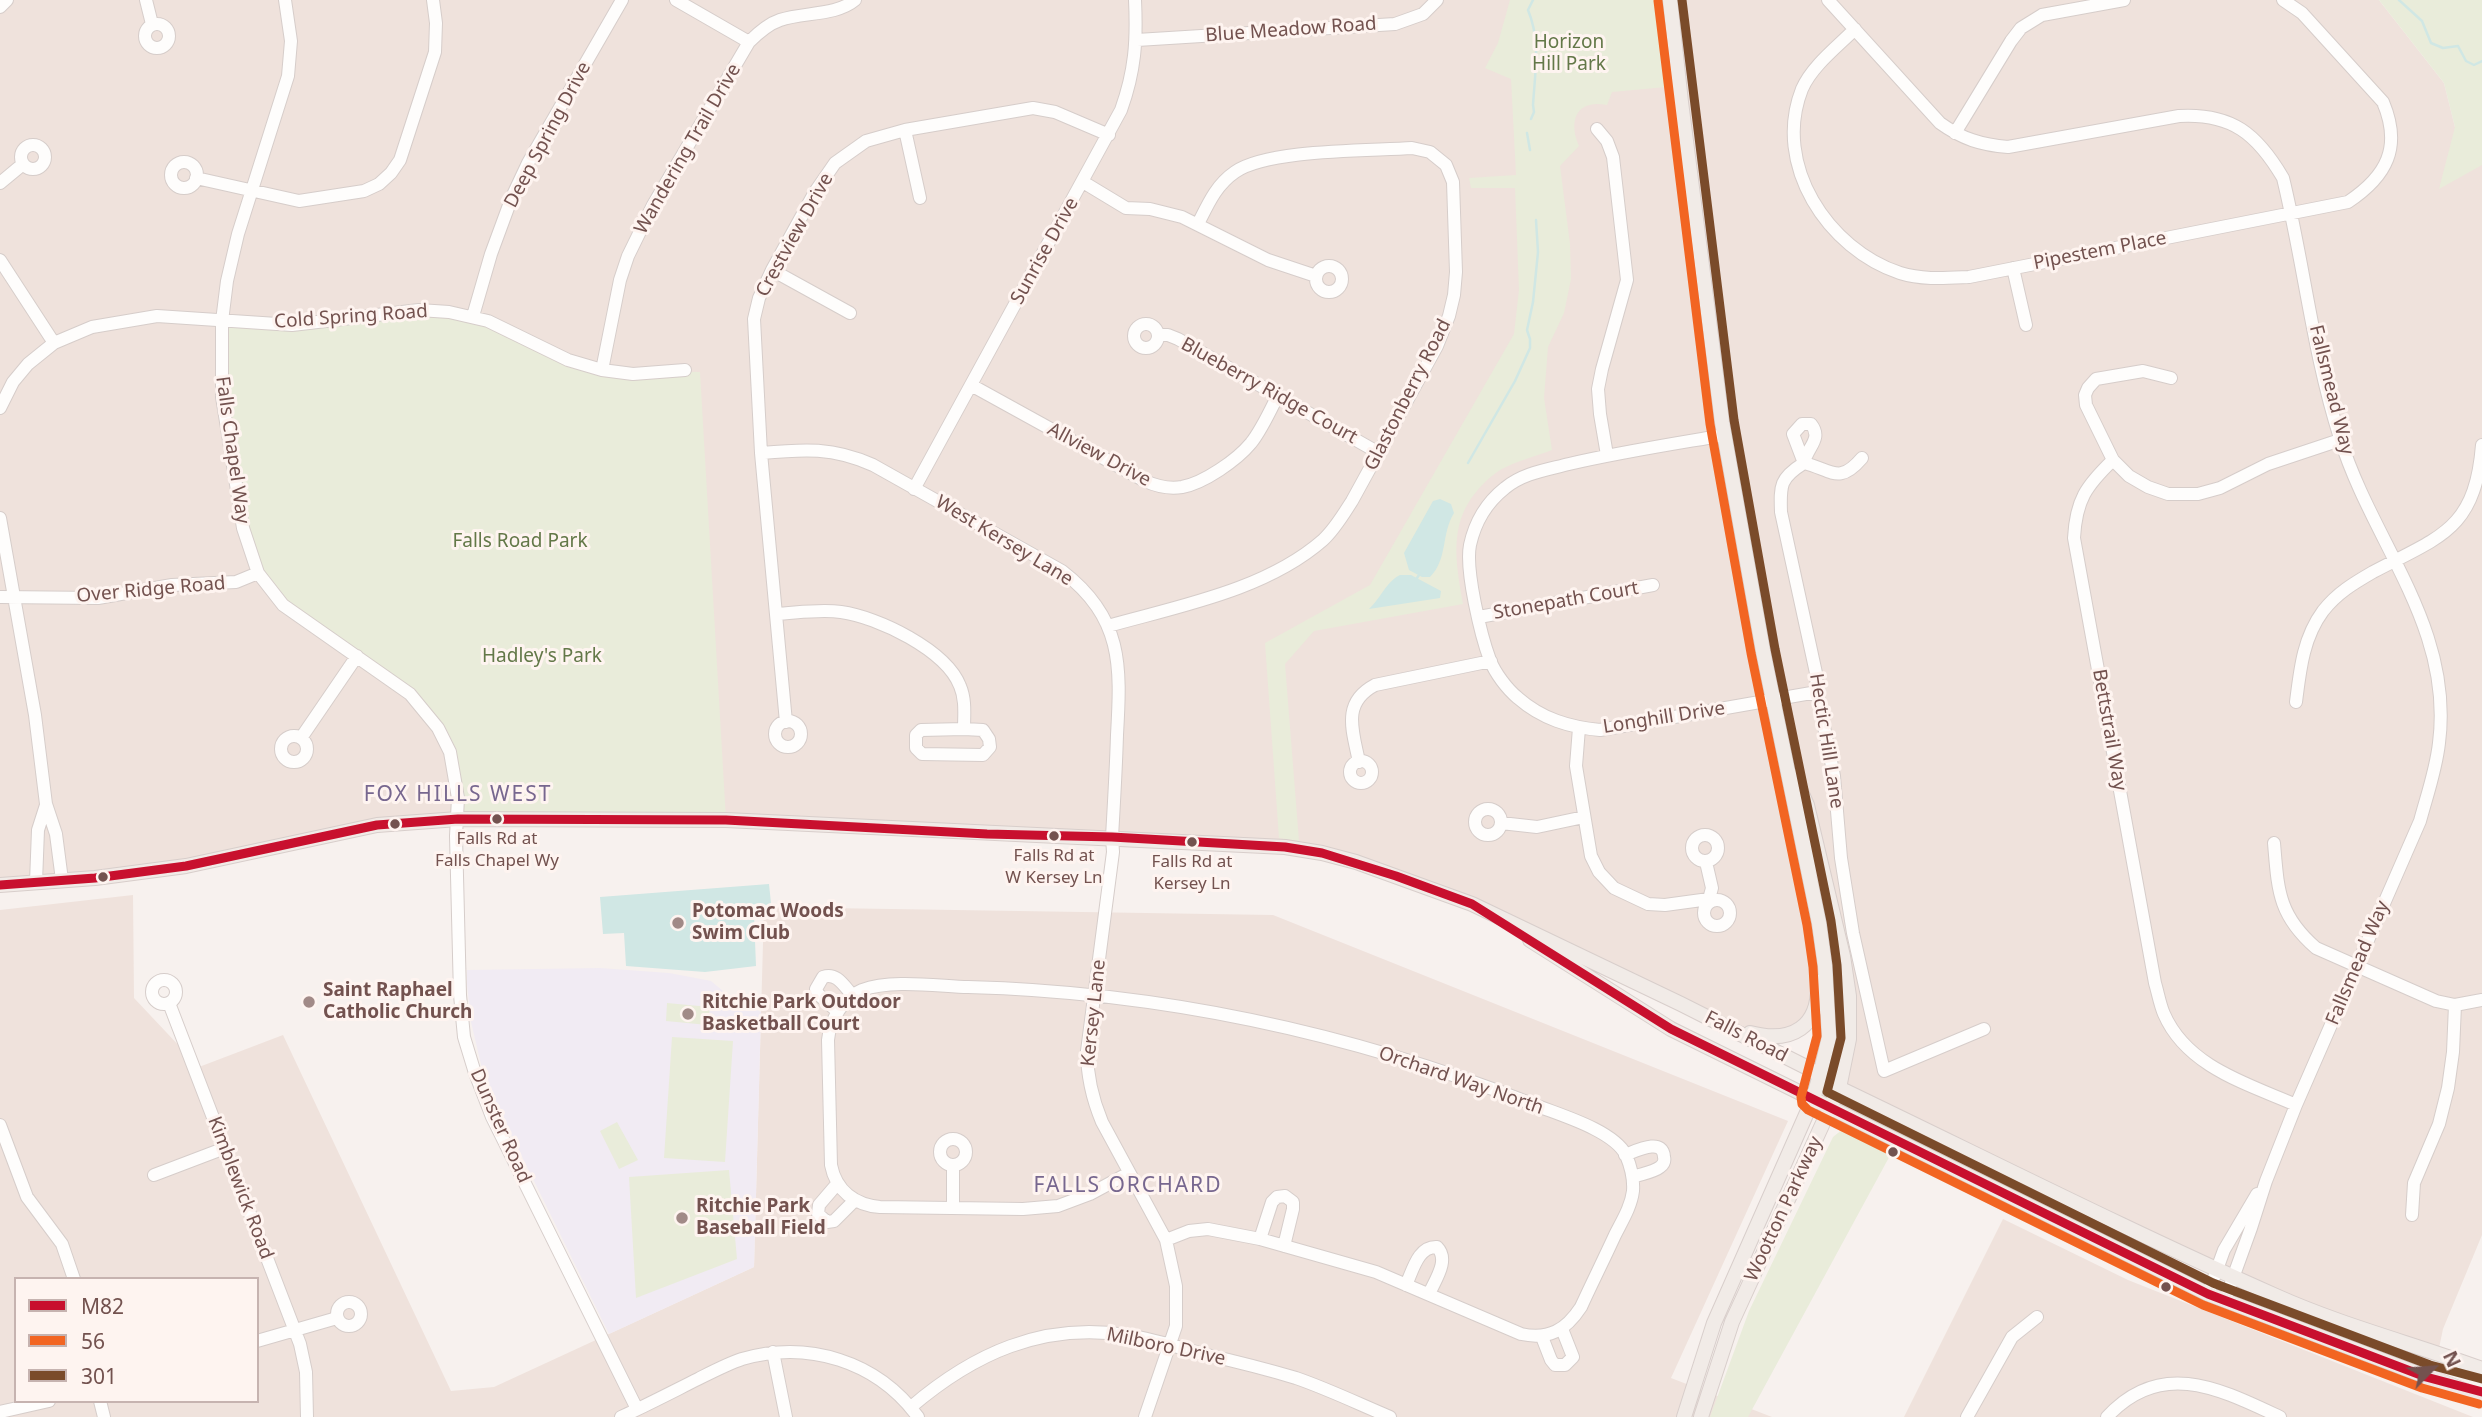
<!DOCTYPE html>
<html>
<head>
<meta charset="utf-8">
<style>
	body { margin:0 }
	#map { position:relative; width:2482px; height:1417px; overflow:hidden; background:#f7f1ee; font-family:"Noto Sans",sans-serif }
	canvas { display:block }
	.legend { position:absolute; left:14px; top:1277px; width:245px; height:126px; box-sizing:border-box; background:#fef4f0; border:2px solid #c6b3b0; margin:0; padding:9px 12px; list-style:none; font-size:21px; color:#73524f }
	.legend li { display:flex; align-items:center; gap:14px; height:35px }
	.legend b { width:35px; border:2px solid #c6b3b0 }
	.north { position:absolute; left:2398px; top:1333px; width:70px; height:70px; -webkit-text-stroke:5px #fef4f0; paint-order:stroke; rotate:65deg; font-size:19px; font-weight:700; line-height:28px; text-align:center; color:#73524f }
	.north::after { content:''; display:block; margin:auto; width:24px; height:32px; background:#73524f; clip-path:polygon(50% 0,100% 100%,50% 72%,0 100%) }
</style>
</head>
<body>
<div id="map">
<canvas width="2482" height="1417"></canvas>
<ul class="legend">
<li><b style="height:9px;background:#c8102e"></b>M82</li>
<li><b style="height:9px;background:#f26522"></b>56</li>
<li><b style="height:9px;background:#7a4b2a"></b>301</li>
</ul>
<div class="north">N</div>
</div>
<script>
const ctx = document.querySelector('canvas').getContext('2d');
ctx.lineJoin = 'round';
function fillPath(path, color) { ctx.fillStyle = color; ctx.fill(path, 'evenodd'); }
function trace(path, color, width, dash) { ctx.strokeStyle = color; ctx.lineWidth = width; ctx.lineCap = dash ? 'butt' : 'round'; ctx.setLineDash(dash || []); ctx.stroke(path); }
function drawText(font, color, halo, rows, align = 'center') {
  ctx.font = font + ' "Noto Sans",sans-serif'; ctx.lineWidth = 6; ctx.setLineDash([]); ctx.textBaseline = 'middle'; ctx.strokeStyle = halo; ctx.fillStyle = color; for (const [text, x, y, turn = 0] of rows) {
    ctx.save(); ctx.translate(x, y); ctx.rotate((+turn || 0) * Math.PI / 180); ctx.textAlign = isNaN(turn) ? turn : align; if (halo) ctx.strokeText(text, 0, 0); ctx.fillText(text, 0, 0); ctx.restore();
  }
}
const residential = new Path2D(`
	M0,0H2379L2444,83L2455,127L2482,142V1235L2443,1329L2438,1353L2364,1331L1839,1088L1849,996L1807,805L1806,898L1816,961L1818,1001L1797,1031H1743L1472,904L1322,853L726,820L389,678L445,740L458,819L377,825L228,859L0,885Z
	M133,895L134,998L199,1067L283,1035L451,1391L494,1387L754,1267L764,907L1273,915L1788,1121L1671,1378L1772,1417H0V910ZM16,1279H257V1401H16Z
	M2003,1219L2128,1280L2473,1417H1904Z`);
const education = new Path2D(`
	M600,968L669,973L711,981L735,1001L761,1012L754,1267L609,1334L485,1081L471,1022L467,984V970Z`);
const green = new Path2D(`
	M1510,0H1655L1666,87L1612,92L1607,105C1576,99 1568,121 1579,146L1560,166L1570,244L1571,279L1564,313L1548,347L1544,398L1552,450C1536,456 1520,460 1506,467C1495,472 1484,482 1477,491C1448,524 1456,564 1463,604L1314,631L1285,664L1299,841L1279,838L1265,643L1370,585L1514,334L1519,290L1515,188H1471L1469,178L1516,175L1511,79L1485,68L1498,43Z
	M2379,0H2482V165L2439,189L2455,127L2444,83Z
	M449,312L602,370L700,372L726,820L458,819L456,775L418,702L299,616L258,573L231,457L222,321L292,325Z
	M667,1003L710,1007L708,1025L666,1021Z
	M672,1037L733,1041L725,1162L664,1158Z
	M617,1122L638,1160L619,1169L600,1131Z
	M1843,1129L1856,1131L1893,1150L1748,1417H1710L1749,1311L1833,1137Z
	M729,1170L737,1259L636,1298L629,1177Z`);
const water = new Path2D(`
	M1440,499L1451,504L1454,513C1441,534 1448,559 1430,577H1422L1409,570L1404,553L1433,501Z
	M1400,575H1411L1441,591L1440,598L1369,609C1380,599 1387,581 1400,575Z
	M769,884L772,913L754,915L756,966L705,972L626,966L624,933L603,934L600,897Z`);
const stream = new Path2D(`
	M2399,0L2422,21L2431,43L2443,48L2458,46L2466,61L2474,65L2482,61
	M1531,119L1534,112L1533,105C1535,72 1541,41 1528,10L1533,0
	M1527,133L1530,150
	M1468,463L1515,381L1530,348V339L1527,330L1533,302L1538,252L1536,220
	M1417,578L1419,575`);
const minor = new Path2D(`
	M146,0L152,24
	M285,0L291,41L288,76L238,234L227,281L222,321V397L243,528L258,573L283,605L410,694L438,728L450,752L458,798L456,836L460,995L464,1037L475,1073L492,1117L637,1409
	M676,0L749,42
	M1828,0L1940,123C1962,139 1982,145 2008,147L2179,116C2232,113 2257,134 2283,178C2304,264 2313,354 2340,438C2372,542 2454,627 2439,743C2436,770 2427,795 2420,821L2296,1105L2266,1181L2251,1228L2225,1300
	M0,7L7,0
	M145 36a12 12 0 1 1 24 0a12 12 0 1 1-24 0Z
	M1855,29C1837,47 1812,66 1802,89C1772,165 1828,249 1900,273C1922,280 1946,278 1969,277L2348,202C2387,176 2402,147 2383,102L2302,13L2283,0
	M1137,40L1395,24L1423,14L1437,0
	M1597,129L1607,141L1613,157L1627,280L1602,369L1598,389L1600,414L1607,455
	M905,130L920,198
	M1955,133L2011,41L2021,28L2042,15L2124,0
	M21 157a12 12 0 1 1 24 0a12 12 0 1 1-24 0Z
	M171 175a13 13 0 1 1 26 0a13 13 0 1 1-26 0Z
	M196,178L299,201L364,191L379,184L391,173L400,160L435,52L436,23L433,0
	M1083,182L1126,208L1150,209L1182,217L1268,260L1316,276
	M0,183L23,164
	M0,260L54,343
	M1316 279a13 13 0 1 1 26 0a13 13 0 1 1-26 0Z
	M2013,268L2026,325
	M772,270L850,313
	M473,316L491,254L512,197L528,163L622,0
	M1134 336a12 12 0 1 1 24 0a12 12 0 1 1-24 0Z
	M1158,335H1168L1178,339L1379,453
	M602,370L620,280L628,256L653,205L749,42C758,33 768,24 780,20C803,12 836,16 855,0
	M2171,378L2143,371L2096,379L2088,388L2085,395L2086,405L2113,460L2129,476L2148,487L2168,494H2198L2220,488L2268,464L2340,440
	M971,385L1145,481C1156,486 1169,489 1182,487C1204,483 1237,460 1251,443C1262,429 1270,411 1278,395
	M0,408L13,382L28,364L54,343L92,327L157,316L292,325L419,310L449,312L488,321L568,360L602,370L633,374L685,370
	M1725,435C1673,444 1620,452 1569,464C1546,470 1523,473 1505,488C1486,503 1475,522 1470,545C1465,570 1481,636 1490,660C1495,673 1507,689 1518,698C1542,719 1569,727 1600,730L1817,692
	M761,453C804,449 833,447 873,465L1062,571C1123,618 1121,665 1117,735C1116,769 1114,803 1112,837L1113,852L1087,1051C1087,1077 1092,1098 1102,1122L1166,1240L1176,1286V1326L1145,1417
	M1862,458C1839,485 1832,470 1804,463C1807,447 1823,439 1811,424H1802L1793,434L1804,463C1780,478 1780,485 1781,512L1816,673L1817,692L1834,776L1841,858L1853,933L1884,1071L1984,1029
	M2113,460C2086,486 2076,500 2074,538L2155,983C2158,993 2160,1005 2164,1014C2187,1067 2248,1084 2296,1105
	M914,489L1121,110C1135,71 1137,41 1135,0
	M0,518L35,715L46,804L56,834L62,880
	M0,597L98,598L172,585L236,582L258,573
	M776,614C797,613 819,609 841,612C878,617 946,650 960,686C966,700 964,715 964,729L983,730L989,739L990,747L983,755L922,754L916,748V735L921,730L964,729
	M1479,617L1653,585
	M1108,626C1179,606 1266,590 1323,540C1335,529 1343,515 1352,501L1437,346L1449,316L1454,295L1456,272L1453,182L1446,165L1430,152L1412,148C1369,151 1268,149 1235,172C1216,185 1208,204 1198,224
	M2296,702C2300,670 2303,638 2323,611C2337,593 2354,583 2373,572C2441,536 2475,530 2482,445
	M775 734a13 13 0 1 1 26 0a13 13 0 1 1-26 0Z
	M786,722L761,453L754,319L759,298L772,270L815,192L835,163L866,141L905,130L1033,108L1055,112L1109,135
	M1579,728L1576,766L1591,856L1599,872L1614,888L1648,904L1665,905L1709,899L1712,888L1706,862
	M281 749a13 13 0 1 1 26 0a13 13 0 1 1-26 0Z
	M301,738L357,656
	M1350 772a11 11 0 1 1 22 0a11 11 0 1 1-22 0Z
	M1359,762C1353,731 1341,703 1375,685L1491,661
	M1475 822a13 13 0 1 1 26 0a13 13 0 1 1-26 0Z
	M1501,823L1537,827L1584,817
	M1692 848a13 13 0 1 1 26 0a13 13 0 1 1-26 0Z
	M2274,843C2278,890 2278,915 2316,948L2436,1001L2455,1005L2482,1000
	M36,882L38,830L46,805
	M1704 913a13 13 0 1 1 26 0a13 13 0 1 1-26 0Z
	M152 992a12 12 0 1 1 24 0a12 12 0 1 1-24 0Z
	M169,1003L300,1344L306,1372L307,1417
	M838,1012L818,994L816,989L823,977C837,972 844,986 853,996
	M0,1125L27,1197L62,1244L74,1279
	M940 1152a13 13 0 1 1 26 0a13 13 0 1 1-26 0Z
	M1625,1155C1636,1151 1663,1137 1664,1157C1665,1161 1664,1164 1660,1167C1654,1172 1641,1174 1633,1177
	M1129,1173L1090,1194L1058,1206L1023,1209L880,1207C855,1205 836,1191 831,1165L828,1040C830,1020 843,998 862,990C891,979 937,986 968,987C1162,992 1354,1034 1535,1105C1560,1115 1613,1130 1626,1155C1631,1167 1634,1178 1633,1191C1631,1207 1622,1221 1615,1235C1604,1259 1592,1283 1581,1307C1566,1330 1549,1340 1521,1334L1376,1272L1260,1239L1208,1229L1189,1231L1166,1240
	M154,1175L225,1148
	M837,1184L819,1205L818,1214L827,1222L834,1221L854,1201
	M953,1208V1165
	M2412,1215L2414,1183L2439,1124L2448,1088L2453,1052L2455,1005
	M1260,1239L1272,1202L1277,1197L1285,1196L1293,1202V1209L1284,1246
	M1406,1285C1413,1270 1418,1246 1437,1247C1450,1260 1435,1280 1429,1294
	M2208,1294L2224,1250L2257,1194
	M337 1314a12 12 0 1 1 24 0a12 12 0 1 1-24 0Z
	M1542,1337L1551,1360L1555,1365H1565L1573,1357L1562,1329
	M257,1341L337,1318
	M773,1352L786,1417
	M100,1401L104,1417
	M911,1407C973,1354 1042,1322 1126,1335C1152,1339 1178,1347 1203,1354C1234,1361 1266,1369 1296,1378C1328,1389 1359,1404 1390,1417
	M0,1412L49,1401
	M621,1417C647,1405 672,1392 698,1379C712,1372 727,1364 742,1359C808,1340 877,1361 918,1417
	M1967,1417L2012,1337L2037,1317
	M2107,1417C2161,1358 2220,1389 2280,1417`);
const major = new Path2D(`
	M1670,0L1681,102L1722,422L1763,651L1819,923L1825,966L1829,1037L1820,1075L1813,1099L1714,1323L1684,1417
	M0,885L95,878L186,866L377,825L458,819L726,820L1285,847L1322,853L1356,862L1472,904L1681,1004L1806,1067L1839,1088C1985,1158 2129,1231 2276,1296C2343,1326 2414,1344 2482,1369
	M1530,940L1671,1029L2208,1294L2435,1380
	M1750,1033C1792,1044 1820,1027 1818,982
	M1701,1417L1732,1322L1839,1088L1849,1039V996L1843,956L1807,805L1794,776`);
const highway = new Path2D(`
	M2426,1377L2482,1399`);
const bus1 = new Path2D(`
	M0,885L95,878L186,866L377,825L458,819L726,820L987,834L1112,837L1285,847L1322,853L1396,876L1472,904L1671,1029L2208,1294L2426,1377L2482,1392`);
const bus2 = new Path2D(`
	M1658,1L1710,424L1751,653L1807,925L1813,967L1817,1036L1801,1097L1802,1104L1808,1110L2203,1305L2422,1388L2479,1404`);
const bus3 = new Path2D(`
	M1682,0L1734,420L1775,649L1831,921L1837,965L1841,1038L1827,1092L2213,1283L2430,1365L2482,1379`);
const markers = [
	[497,819,6,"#73524f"],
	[395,824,6,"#73524f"],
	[1054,836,6,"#73524f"],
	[1192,842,6,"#73524f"],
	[103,877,6,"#73524f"],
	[678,923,7,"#a18a87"],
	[309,1002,7,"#a18a87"],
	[688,1014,7,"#a18a87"],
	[1893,1152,6,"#73524f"],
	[682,1218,7,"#a18a87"],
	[2166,1287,6,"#73524f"]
];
const busNames = [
	["Falls Rd at",497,839],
	["Falls Chapel Wy",497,861],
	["Falls Rd at",1054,856],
	["W Kersey Ln",1054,878],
	["Falls Rd at",1192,862],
	["Kersey Ln",1192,884]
];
const streetNames = [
	["Blue Meadow Road",1291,30,-4],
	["Deep Spring Drive",548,135,-62],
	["Wandering Trail Drive",688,149,-60],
	["Crestview Drive",795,235,-61],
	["Sunrise Drive",1045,251,-61],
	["Pipestem Place",2100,251,-11],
	["Cold Spring Road",351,317,-4],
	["Fallsmead Way",2331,390,76],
	["Blueberry Ridge Court",1269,391,29],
	["Glastonberry Road",1408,395,-63],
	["Falls Chapel Way",232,450,82],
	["Allview Drive",1099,455,28],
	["West Kersey Lane",1004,541,31],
	["Over Ridge Road",151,590,-5],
	["Stonepath Court",1566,601,-10],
	["Longhill Drive",1664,718,-9],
	["Bettstrail Way",2109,730,80],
	["Hectic Hill Lane",1826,741,81],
	["Fallsmead Way",2358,963,-67],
	["Kersey Lane",1094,1013,-84],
	["Falls Road",1746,1037,27],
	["Orchard Way North",1461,1081,19],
	["Dunster Road",500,1126,66],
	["Kimblewick Road",240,1188,69],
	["Wootton Parkway",1784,1209,-65],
	["Milboro Drive",1166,1347,12]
];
const parkNames = [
	["Horizon",1569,43],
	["Hill Park",1569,65],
	["Falls Road Park",520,542],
	["Hadley's Park",542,657]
];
const poiNames = [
	["Potomac Woods",692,912],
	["Swim Club",692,934],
	["Saint Raphael",323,991],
	["Catholic Church",323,1013],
	["Ritchie Park Outdoor",702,1003],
	["Basketball Court",702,1025],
	["Ritchie Park",696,1207],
	["Baseball Field",696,1229]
];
const neighbourhoodNames = [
	["FOX HILLS WEST",458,795],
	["FALLS ORCHARD",1128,1186]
];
fillPath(residential, '#efe2dc');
fillPath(education, '#f1ebf3');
fillPath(green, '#e9ecda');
fillPath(water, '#d0e7e4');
trace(stream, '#d0e7e4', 2.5);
trace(minor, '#d6cdca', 14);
trace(major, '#d8cecb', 16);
trace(highway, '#d8cecb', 19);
trace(minor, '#fefdfc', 12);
trace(major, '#f1ebe7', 14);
trace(highway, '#f0e7e6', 18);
trace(bus1, '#c8102e', 9);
trace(bus2, '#f26522', 9);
trace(bus3, '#7a4b2a', 9);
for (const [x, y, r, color] of markers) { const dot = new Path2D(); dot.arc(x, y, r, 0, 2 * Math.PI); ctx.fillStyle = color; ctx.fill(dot); trace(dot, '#fef4f0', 2.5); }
drawText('17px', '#73524f', '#fef4f0', busNames);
drawText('19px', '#73524f', '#fef4f0', streetNames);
drawText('19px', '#637848', '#fef4f0', parkNames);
drawText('bold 19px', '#73524f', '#fef4f0', poiNames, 'left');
ctx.letterSpacing = '2px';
drawText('21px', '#77678f', '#fef4f0', neighbourhoodNames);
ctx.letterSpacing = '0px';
</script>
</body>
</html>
